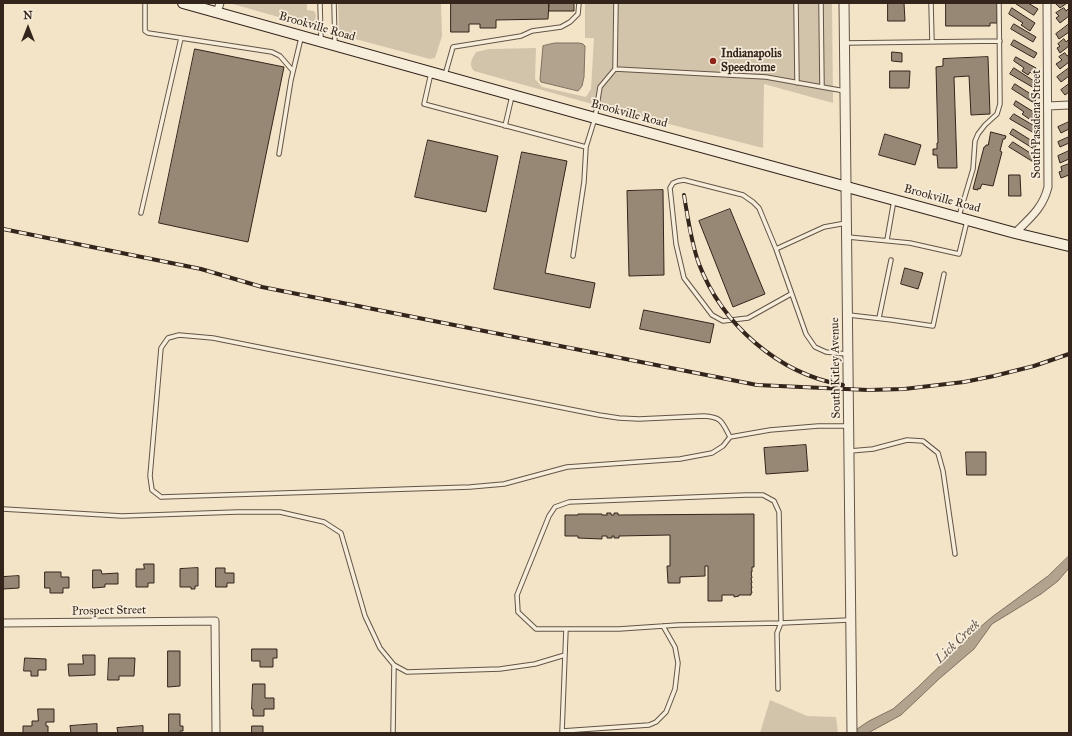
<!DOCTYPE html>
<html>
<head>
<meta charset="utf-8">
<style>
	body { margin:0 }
	#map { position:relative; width:1072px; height:736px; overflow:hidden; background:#f3e4c8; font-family:"IM FELL Great Primer",serif }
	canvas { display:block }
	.frame { position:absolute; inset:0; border:4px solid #33241c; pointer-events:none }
	.north { position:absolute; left:8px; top:8px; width:40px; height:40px; -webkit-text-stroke:3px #f7eddb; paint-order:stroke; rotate:0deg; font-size:11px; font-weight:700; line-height:16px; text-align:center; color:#33241c }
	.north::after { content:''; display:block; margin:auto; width:14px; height:18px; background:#33241c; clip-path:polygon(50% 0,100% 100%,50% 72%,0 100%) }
</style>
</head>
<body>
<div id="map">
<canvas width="1072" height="736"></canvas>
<div class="frame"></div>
<div class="north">N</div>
</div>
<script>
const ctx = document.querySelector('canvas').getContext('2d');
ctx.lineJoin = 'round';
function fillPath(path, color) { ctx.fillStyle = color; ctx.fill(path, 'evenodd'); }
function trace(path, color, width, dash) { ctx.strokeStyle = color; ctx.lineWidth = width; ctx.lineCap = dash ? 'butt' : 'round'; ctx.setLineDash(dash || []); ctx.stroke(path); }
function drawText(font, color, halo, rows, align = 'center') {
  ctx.font = font + ' "IM FELL Great Primer",serif'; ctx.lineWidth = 3.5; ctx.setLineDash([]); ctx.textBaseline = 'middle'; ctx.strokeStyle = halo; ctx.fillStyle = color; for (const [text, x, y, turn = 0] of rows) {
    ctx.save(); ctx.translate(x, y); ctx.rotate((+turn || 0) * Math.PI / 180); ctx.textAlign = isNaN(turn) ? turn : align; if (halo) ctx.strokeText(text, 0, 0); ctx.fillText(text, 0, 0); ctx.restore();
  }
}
const green = new Path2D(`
	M229,3H307V10L314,11L316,15L315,22L310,25H307Z
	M338,3H441L442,36L435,58L430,59L344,36L340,32L339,30Z
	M585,3H832L833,103L764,84L763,148L610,109L474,71C468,64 472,59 476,52L489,49L536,48L535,79L542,87L586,97L591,89L594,38H585Z
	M770,700L807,716L836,717L838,733H760Z`);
const water = new Path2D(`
	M555,43H579L583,44L585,46L584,77L582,86L578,91L541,82L540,80L543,46Z
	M1069,556V568L1058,581L1041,594L992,624L974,649L939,679L901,715L868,733H851L869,721L893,709L917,688L979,628L992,617L1048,576Z`);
const building = new Path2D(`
	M451,3H549L548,19L496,20V28H480V24H469V32H451Z
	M549,3H574V11H549Z
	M888,3H904L905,21H888Z
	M946,3H997V23H990V26H946Z
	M1015,3H1028L1038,9L1034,15Z
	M1057,3H1067L1060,8L1056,4Z
	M1012,8L1035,23L1030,31L1021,25L1023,23L1009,14Z
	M1064,8L1066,11L1069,8V16L1060,23L1056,18L1059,16L1056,13Z
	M1014,24L1036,37L1033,42L1011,29Z
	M1069,24V32L1059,39L1056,34Z
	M1064,39L1066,42L1069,39V46L1060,53L1057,48L1060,46L1058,44Z
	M1014,40L1037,53L1034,58L1011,45Z
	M195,49L284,67L248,242L159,223Z
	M892,52L902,53V62L892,61Z
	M1065,53L1067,56L1069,55V62L1060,69L1056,64L1062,60L1059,57Z
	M988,57L990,114L971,115L969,76L954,77L957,168H938L937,155H933V149H937V143H938L936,67L943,66V59Z
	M1016,57L1036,68L1033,74L1030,72L1028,75L1022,71L1024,68L1014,61Z
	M1014,68L1037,83L1034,88L1010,74Z
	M1069,68V76L1061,82L1057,77Z
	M890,71H910L909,88H890Z
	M1015,84L1037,98L1034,103L1012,89Z
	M1069,84V92L1065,95L1061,90Z
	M1016,101L1037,114L1032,121L1022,114L1024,112L1014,105Z
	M1014,114L1038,128L1034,133L1010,119Z
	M1069,122V129L1061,133L1058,127Z
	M1013,129L1037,144L1034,149L1010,134Z
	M991,132L1006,136L1005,139H1003L1000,151L1002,152L993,186L982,184L980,189L978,188V190L973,189L984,147H985L986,145H988Z
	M885,134L921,145L915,165L879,155Z
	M1069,137V143L1060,147L1058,142Z
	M428,140L498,156L486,212L415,197Z
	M1013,142L1038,158L1035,163L1009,147Z
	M1069,151V159L1060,163L1058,156Z
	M522,152L567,161L545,273L595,283L590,308L494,289Z
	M1069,164V175L1061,178L1059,172L1062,171L1061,167Z
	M1009,175H1020L1021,196H1009Z
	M663,190L664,275L629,276L627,191Z
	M730,209L765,294L733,307L699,221Z
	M905,268L923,273L918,289L901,284Z
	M644,310L714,324L710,343L640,329Z
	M806,445L808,471L766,474L764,448Z
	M966,452H986V475H967Z
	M607,513H611V515H614V513H618V515L754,514V567H752V572H751L752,578H751L752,583H751L752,588H751L752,593H751V595H739V596L734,597V595H722V601H708V566H705V576L680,577V583H668L667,566H670V535L619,536V538H614V536H612V538H607V536H602V539L578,538V536H565V515H578V514H602V515H607Z
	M144,564H154V583H148V587H136V569H144Z
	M198,568V586H195V589H191V587H180V569Z
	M216,568H225V573H234V583H227V587H216Z
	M93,570H101L102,574L118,573V584H105V587L93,588Z
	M45,572H61V577H69V588H63V593H50V588H45Z
	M19,576V588L3,589V577Z
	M252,649H277V658H273V667H260V661H252Z
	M168,651H180V686L168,687Z
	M83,655H95V675L69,676L68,664H83Z
	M25,658L46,659V670H38V676H31V671H24Z
	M109,658H135L134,676H119V680H108Z
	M253,684H265V698H274V709H264V716H253V709H252Z
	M38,709H54V722H46V726H48V733H23V726H32V721H38Z
	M169,714H180V726H183V731H180V733H169Z
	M97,724V733H71L70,726Z
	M143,726V733H118L117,728Z
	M252,726H263V733H252Z`);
const service = new Path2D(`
	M145,3V31L148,33L181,38
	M320,3L321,40
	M334,3L335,45
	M616,3L615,69L766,77L822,87
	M796,3L797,83
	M821,3L822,87L845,91
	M931,3L932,42
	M846,43L1000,41
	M431,73L424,104L586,147L595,118L600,87L615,69
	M445,75L453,47L521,36L532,31L561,27L570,22L578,14L579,3
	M505,126L512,96
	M279,154L291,80L301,38
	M141,213L181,38L272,52L280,56L293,71
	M959,216L973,169L975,141L978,134L985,125L997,114L1000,104L999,3
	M848,237L910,243L959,254L967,221
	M887,240L894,200
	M776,249L806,334L815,347L826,352L847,354
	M573,256L584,182L586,147
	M791,294L748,318L723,321L712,315L684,278L676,244L670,188L673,183L678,181L684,180L743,195L753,202L759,208L776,249L824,227L846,223
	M849,315L892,320L933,326L944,274
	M879,318L891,260
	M730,437C722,422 722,417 704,416L639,419L619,418L599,415L213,338L179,335L168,338L161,348L150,476L152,490L161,497L470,487L504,484L567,467L680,459L712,453L723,446L730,437L770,430L818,426H848
	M850,451L873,449L907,440L923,441L938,453L943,471L955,554
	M3,509L122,516L237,512H280L324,522L341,533L365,616L380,648L394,665L407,672L500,669L535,664L565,655L566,629
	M778,689L777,633L781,623L678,625L619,629H536L518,612L517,595L549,516L555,507L569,502L746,495H763L774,501L779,512L781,623L849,620
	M562,731L649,725L656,722L666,712L675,689L678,663L675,647L663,626
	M562,732L565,655
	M393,733L394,665`);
const minor = new Path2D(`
	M217,13L220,3
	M1048,106L1069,105
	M1015,233C1030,218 1043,208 1048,187L1047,3
	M3,623L215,621L216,733`);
const tertiary = new Path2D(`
	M844,3L852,733`);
const secondary = new Path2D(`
	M183,3L595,118L1015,233L1069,246`);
const rail = new Path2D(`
	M684,195C688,219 691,242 699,264C722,324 778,374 843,385
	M3,229L201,269L262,287L757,385L868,390L904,389L964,382L994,376L1034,366L1069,354`);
const markers = [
	[713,61,4,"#8f2418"]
];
const streetNames = [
	["Brookville Road",317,27,16],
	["Brookville Road",629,114,15],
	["South Pasadena Street",1037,124,-90],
	["Brookville Road",942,199,15],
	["South Kitley Avenue",836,368,-91],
	["Prospect Street",109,611,-1]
];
const poiNames = [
	["Indianapolis",721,54],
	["Speedrome",721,68]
];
const waterNames = [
	["Lick Creek",958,642,-44]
];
fillPath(green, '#d2c3ab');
fillPath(water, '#b2a38e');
trace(water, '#7f7060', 1);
fillPath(building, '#978875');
trace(building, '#33241c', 1);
trace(service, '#635447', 5.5);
trace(minor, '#635447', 9);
trace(tertiary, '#635447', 11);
trace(secondary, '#33241c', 12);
trace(service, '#f7eddb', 3.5);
trace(minor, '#f7eddb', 7);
trace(tertiary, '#f7eddb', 9);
trace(secondary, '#f7eddb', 10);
trace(rail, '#33241c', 4);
trace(rail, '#f7eddb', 2.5, [8]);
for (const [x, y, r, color] of markers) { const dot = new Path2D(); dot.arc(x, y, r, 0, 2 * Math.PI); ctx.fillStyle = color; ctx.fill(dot); trace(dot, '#f7eddb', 1.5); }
drawText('12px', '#33241c', '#f7eddb', streetNames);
drawText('bold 12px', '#33241c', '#f7eddb', poiNames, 'left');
drawText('italic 13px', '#5f5044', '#f7eddb', waterNames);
</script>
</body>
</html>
